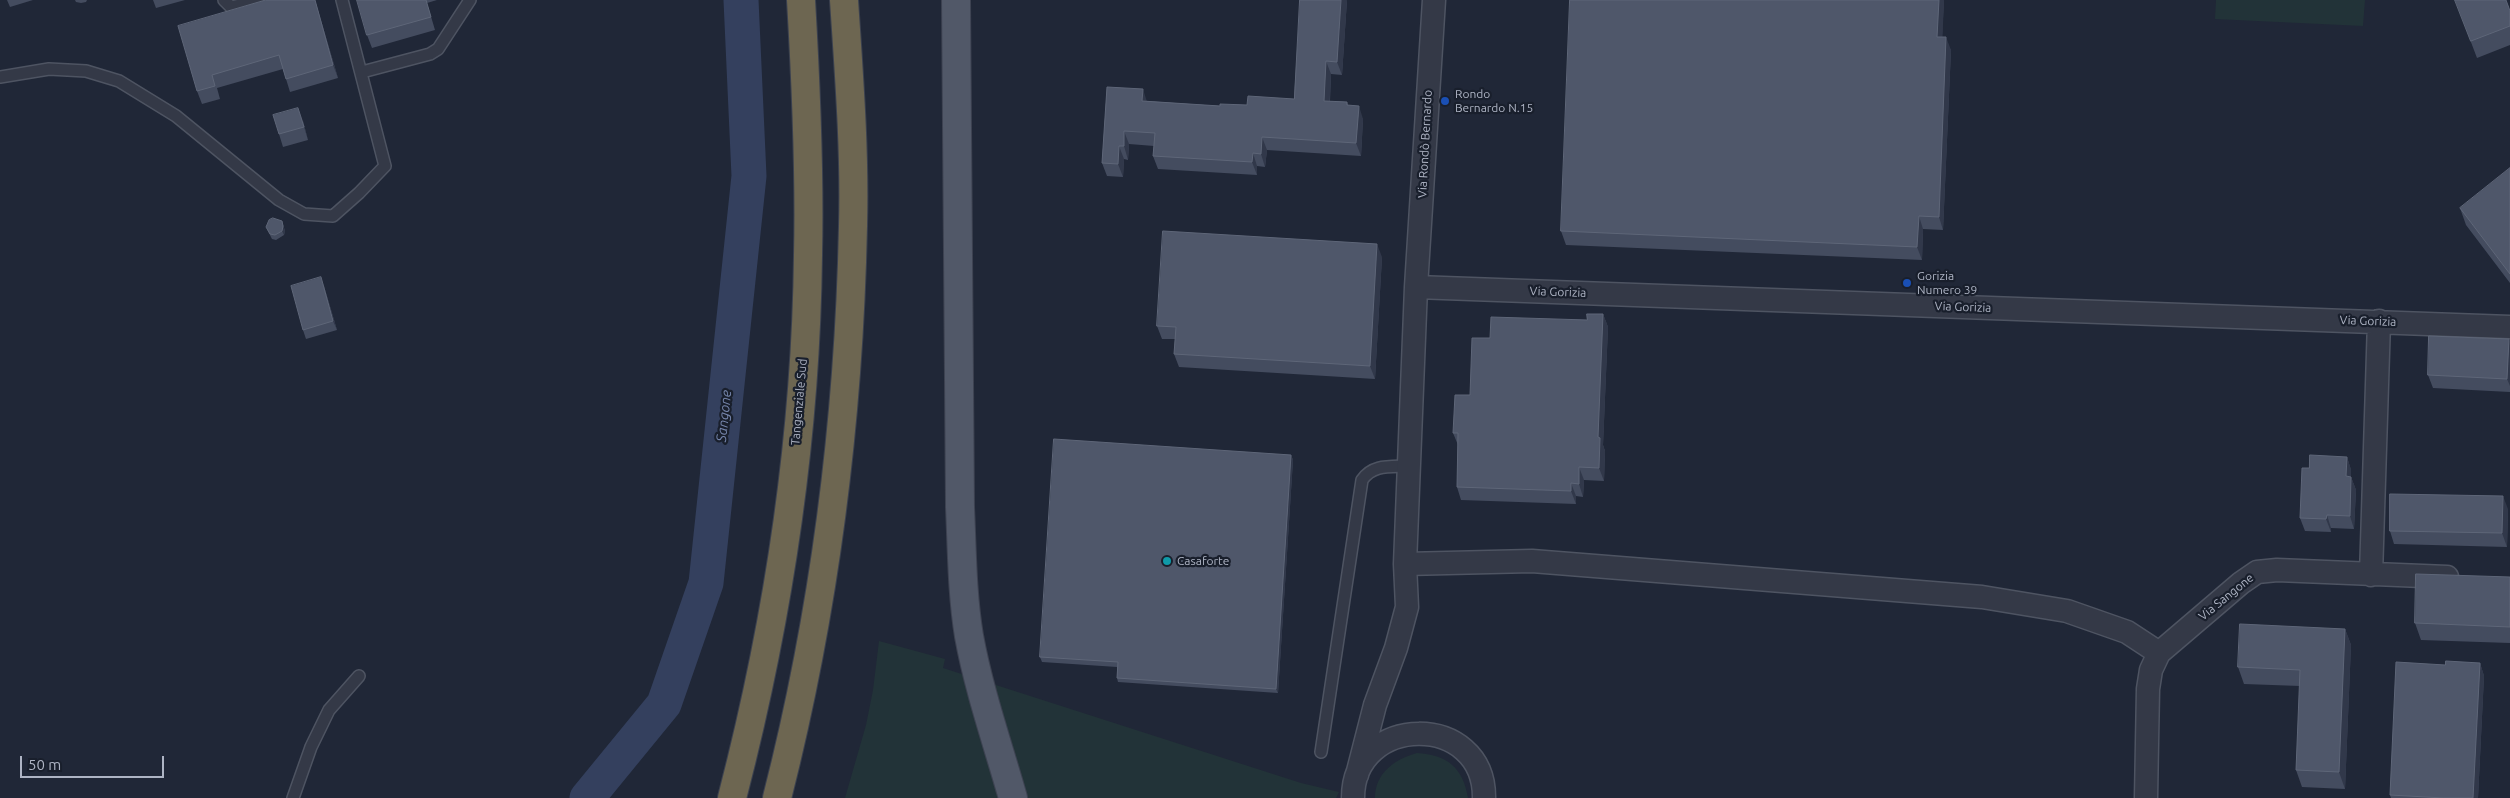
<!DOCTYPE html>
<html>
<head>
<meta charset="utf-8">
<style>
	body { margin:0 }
	#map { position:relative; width:2510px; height:798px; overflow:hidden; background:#202737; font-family:Ubuntu,sans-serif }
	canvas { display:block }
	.scale { position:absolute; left:20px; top:756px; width:144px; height:22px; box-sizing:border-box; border:2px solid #aeb4c4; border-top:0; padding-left:6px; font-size:15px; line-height:18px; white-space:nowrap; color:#aeb4c4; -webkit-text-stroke:4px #191f2c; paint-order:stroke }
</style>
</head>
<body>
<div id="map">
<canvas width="2510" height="798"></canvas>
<div class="scale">50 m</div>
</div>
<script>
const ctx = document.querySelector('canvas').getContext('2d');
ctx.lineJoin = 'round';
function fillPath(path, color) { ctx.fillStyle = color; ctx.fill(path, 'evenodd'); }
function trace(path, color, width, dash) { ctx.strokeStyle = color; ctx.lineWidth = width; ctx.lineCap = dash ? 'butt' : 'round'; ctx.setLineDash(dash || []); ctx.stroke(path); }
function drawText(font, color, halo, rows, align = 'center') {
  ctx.font = font + ' Ubuntu,sans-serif'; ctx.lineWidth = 4.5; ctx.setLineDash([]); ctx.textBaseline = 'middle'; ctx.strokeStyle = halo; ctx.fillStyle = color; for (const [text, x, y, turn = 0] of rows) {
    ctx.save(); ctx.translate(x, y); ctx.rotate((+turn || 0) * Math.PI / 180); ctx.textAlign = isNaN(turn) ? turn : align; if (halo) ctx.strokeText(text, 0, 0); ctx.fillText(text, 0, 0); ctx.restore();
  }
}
const green = new Path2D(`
	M2216,0H2365L2363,26L2215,19Z
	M879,641L945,659L943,668L1301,783L1339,792L1336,798H845L866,725L873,690Z
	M1417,753C1447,755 1463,767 1468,798H1375C1375,773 1395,759 1417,753Z`);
const river = new Path2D(`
	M587,798L664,704L706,583L749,176L741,0`);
const lane = new Path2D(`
	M224,0L231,7L263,0
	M362,72L430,54L438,49L470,0
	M0,77L49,69L86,71L119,81L176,116L279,200L304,214L333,216L359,193L385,166L342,0
	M1321,752L1362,480C1373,464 1390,467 1409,466
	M293,798L311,747L329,710L359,676`);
const street = new Path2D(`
	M1416,287L2510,327
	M1405,564L1532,561L1982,597L2067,611L2127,632L2159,653
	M2371,575L2379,321
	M1357,775L1375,705L1396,648L1407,607L1405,564L1416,287L1434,0
	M1353,798C1353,713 1485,712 1484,798
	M2146,798L2148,689L2151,670L2159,653L2241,583L2257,572L2277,570L2447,577`);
const primary = new Path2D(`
	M956,0L960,507C962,550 962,594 969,636C979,691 998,745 1013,798`);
const highway = new Path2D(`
	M732,798C778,621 806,438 808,255C810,170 806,85 801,0
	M777,798C825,610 849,420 853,226C855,151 849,75 844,0`);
const wall = new Path2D(`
	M7,0H33L10,7Z
	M75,0H87L86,2L81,3L76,2Z
	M153,0H185L156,8Z
	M266,0H315L338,78L290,92L283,69L217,88L220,99L202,104L197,91Z
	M357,0H437L427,3L435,30L372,48L367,35Z
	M1347,0L1342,75L1331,74L1330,101L1347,102L1348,105L1363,119L1361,156L1267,150L1265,167L1257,166V175L1158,169L1153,156L1154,146L1129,144L1128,160L1124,159L1123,177L1107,176L1102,163L1107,87L1147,101L1220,106L1247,105L1294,99Z
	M1570,0H1944L1942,37L1951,50L1943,230L1923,229L1922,260L1566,245L1561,231Z
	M2455,0L2510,11V45L2477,58Z
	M303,121L308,140L283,147L279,134Z
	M2510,168V283L2466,225L2460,208Z
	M282,221L285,231L284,235L276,240L272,239L266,227Z
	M1382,257L1375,379L1179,367L1174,354L1175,339H1162L1157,326Z
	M324,286L337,330L306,339L303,330Z
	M1603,314L1608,327L1603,445L1605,451L1604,481L1584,480L1583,497L1576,496V504L1461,500L1457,487L1458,445L1453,433L1470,395L1490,338L1587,320Z
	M2510,342V392L2433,388L2428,375Z
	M1291,455L1293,460L1278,693L1118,682L1117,678V667L1042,662L1040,657Z
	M2347,457L2351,470V477L2356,490L2354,529L2331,528V532L2305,531L2300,518L2309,468Z
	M2508,509L2507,547L2394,544L2390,531Z
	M2510,577V643L2421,640L2415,623Z
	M2345,629L2351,645L2345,789L2302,787L2296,770L2300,686L2244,684L2238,667Z
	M2480,663L2484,676L2478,798H2391L2390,795L2445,665Z`);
const shadedWall = new Path2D(`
	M315,0L338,78L333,65Z
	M1341,0H1347L1342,75L1337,62Z
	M1939,0H1944L1942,50L1937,37Z
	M1946,37L1951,50L1943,230L1939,217Z
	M1326,61L1331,74L1329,114L1324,101Z
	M1143,89L1147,102L1142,101Z
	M1359,106L1363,119L1361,156L1356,143Z
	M298,108L303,121L308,140L304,127Z
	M1124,131L1129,144L1128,160L1124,146Z
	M1262,137L1267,150L1265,167L1261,154Z
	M1119,146L1124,159L1123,177L1118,164Z
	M1253,153L1257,166V175L1252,162Z
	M1919,216L1923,229L1922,260L1917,247Z
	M283,226L285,231L284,235L282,231Z
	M1377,244L1382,257L1375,379L1370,366Z
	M321,277L324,286L337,330L333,321Z
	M1603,314L1608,327L1603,445L1605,451L1604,481L1599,468L1598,437Z
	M2509,339L2510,342V386L2507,379Z
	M1291,455L1293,460L1278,693L1276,689Z
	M2347,457L2351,470V489L2346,476Z
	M1579,467L1584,480L1583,497L1579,484Z
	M2351,477L2356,490L2354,529L2350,516Z
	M1571,483L1576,496V504L1571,491Z
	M2503,496L2508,509L2507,547L2502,533Z
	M2327,515L2331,528V532L2326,519Z
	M2345,629L2351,645L2345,789L2339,772Z
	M2480,663L2484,676L2478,798H2473Z`);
const building = new Path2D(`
	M266,0H315L333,65L286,79L279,55L212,75L215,86L197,91L178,26Z
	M357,0H426L431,17L367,35Z
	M1300,0H1341L1337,62L1326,61L1324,101L1347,102V105L1359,106L1356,143L1262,137L1261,154L1253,153L1252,162L1153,156L1155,133L1124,131V146H1119L1118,164L1102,163L1107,87L1143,89L1142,101L1220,106V104L1247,105L1248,96L1294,99Z
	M1570,0H1939L1937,37H1946L1939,217L1919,216L1917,247L1561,231Z
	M2455,0H2506L2510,11V26L2471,41Z
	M298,108L304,127L279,134L273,115Z
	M2510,168V274L2460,208Z
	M273,218L282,221L283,226L282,231L275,235L270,234L266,227L269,220Z
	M1163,231L1377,244L1370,366L1174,354L1176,327L1157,326Z
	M321,277L333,321L303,330L291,286Z
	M1587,314H1603L1598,437L1600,438L1599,468L1579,467V484L1571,483V491L1457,487L1458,433H1453L1455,395H1470L1472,338H1490L1491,317L1587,320Z
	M2429,336L2509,339L2507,379L2428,375Z
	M1054,439L1291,455L1276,689L1117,678L1118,662L1040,657Z
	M2310,455L2347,457L2346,476L2351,477L2350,516L2327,515L2326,519L2300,518L2302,468H2309Z
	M2390,494L2503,496L2502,533L2390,531Z
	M2416,574L2510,577V627L2415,623Z
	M2240,624L2345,629L2339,772L2296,770L2300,670L2238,667Z
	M2446,661L2480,663L2473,798H2444L2390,795L2396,662L2445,665Z`);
const markers = [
	[1445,101,5,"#1a4fb4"],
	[1907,283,5,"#1a4fb4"],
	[1167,561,5,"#0f9aa8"]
];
const poiNames = [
	["Rondo",1455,94],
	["Bernardo N.15",1455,108],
	["Gorizia",1917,276],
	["Numero 39",1917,290],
	["Casaforte",1177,561]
];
const streetNames = [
	["Via Rondò Bernardo",1425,144,-87],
	["Via Gorizia",1558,292,2],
	["Via Gorizia",1963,307,2],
	["Via Gorizia",2368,321,2],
	["Tangenziale Sud",799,402,-85],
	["Via Sangone",2226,597,-39]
];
const waterNames = [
	["Sangone",724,416,-84]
];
fillPath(green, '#223338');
trace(river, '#34405e', 35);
trace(lane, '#4e5462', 14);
trace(street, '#4e5462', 25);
trace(primary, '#3d4251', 30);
trace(highway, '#3b414f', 30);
trace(lane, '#343947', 11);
trace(street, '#343947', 22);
trace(primary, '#515868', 28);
trace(highway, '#6d6651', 28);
fillPath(wall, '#444c5f');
fillPath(shadedWall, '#31384a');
fillPath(building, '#4f576a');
trace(building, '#5e6678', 1);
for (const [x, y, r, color] of markers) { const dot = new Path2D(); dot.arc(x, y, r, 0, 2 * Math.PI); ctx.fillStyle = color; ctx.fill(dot); trace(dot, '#191f2c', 2); }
drawText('12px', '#aeb4c4', '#191f2c', poiNames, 'left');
drawText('12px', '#aeb4c4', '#191f2c', streetNames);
drawText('italic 14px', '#7686ac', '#191f2c', waterNames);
</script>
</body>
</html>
